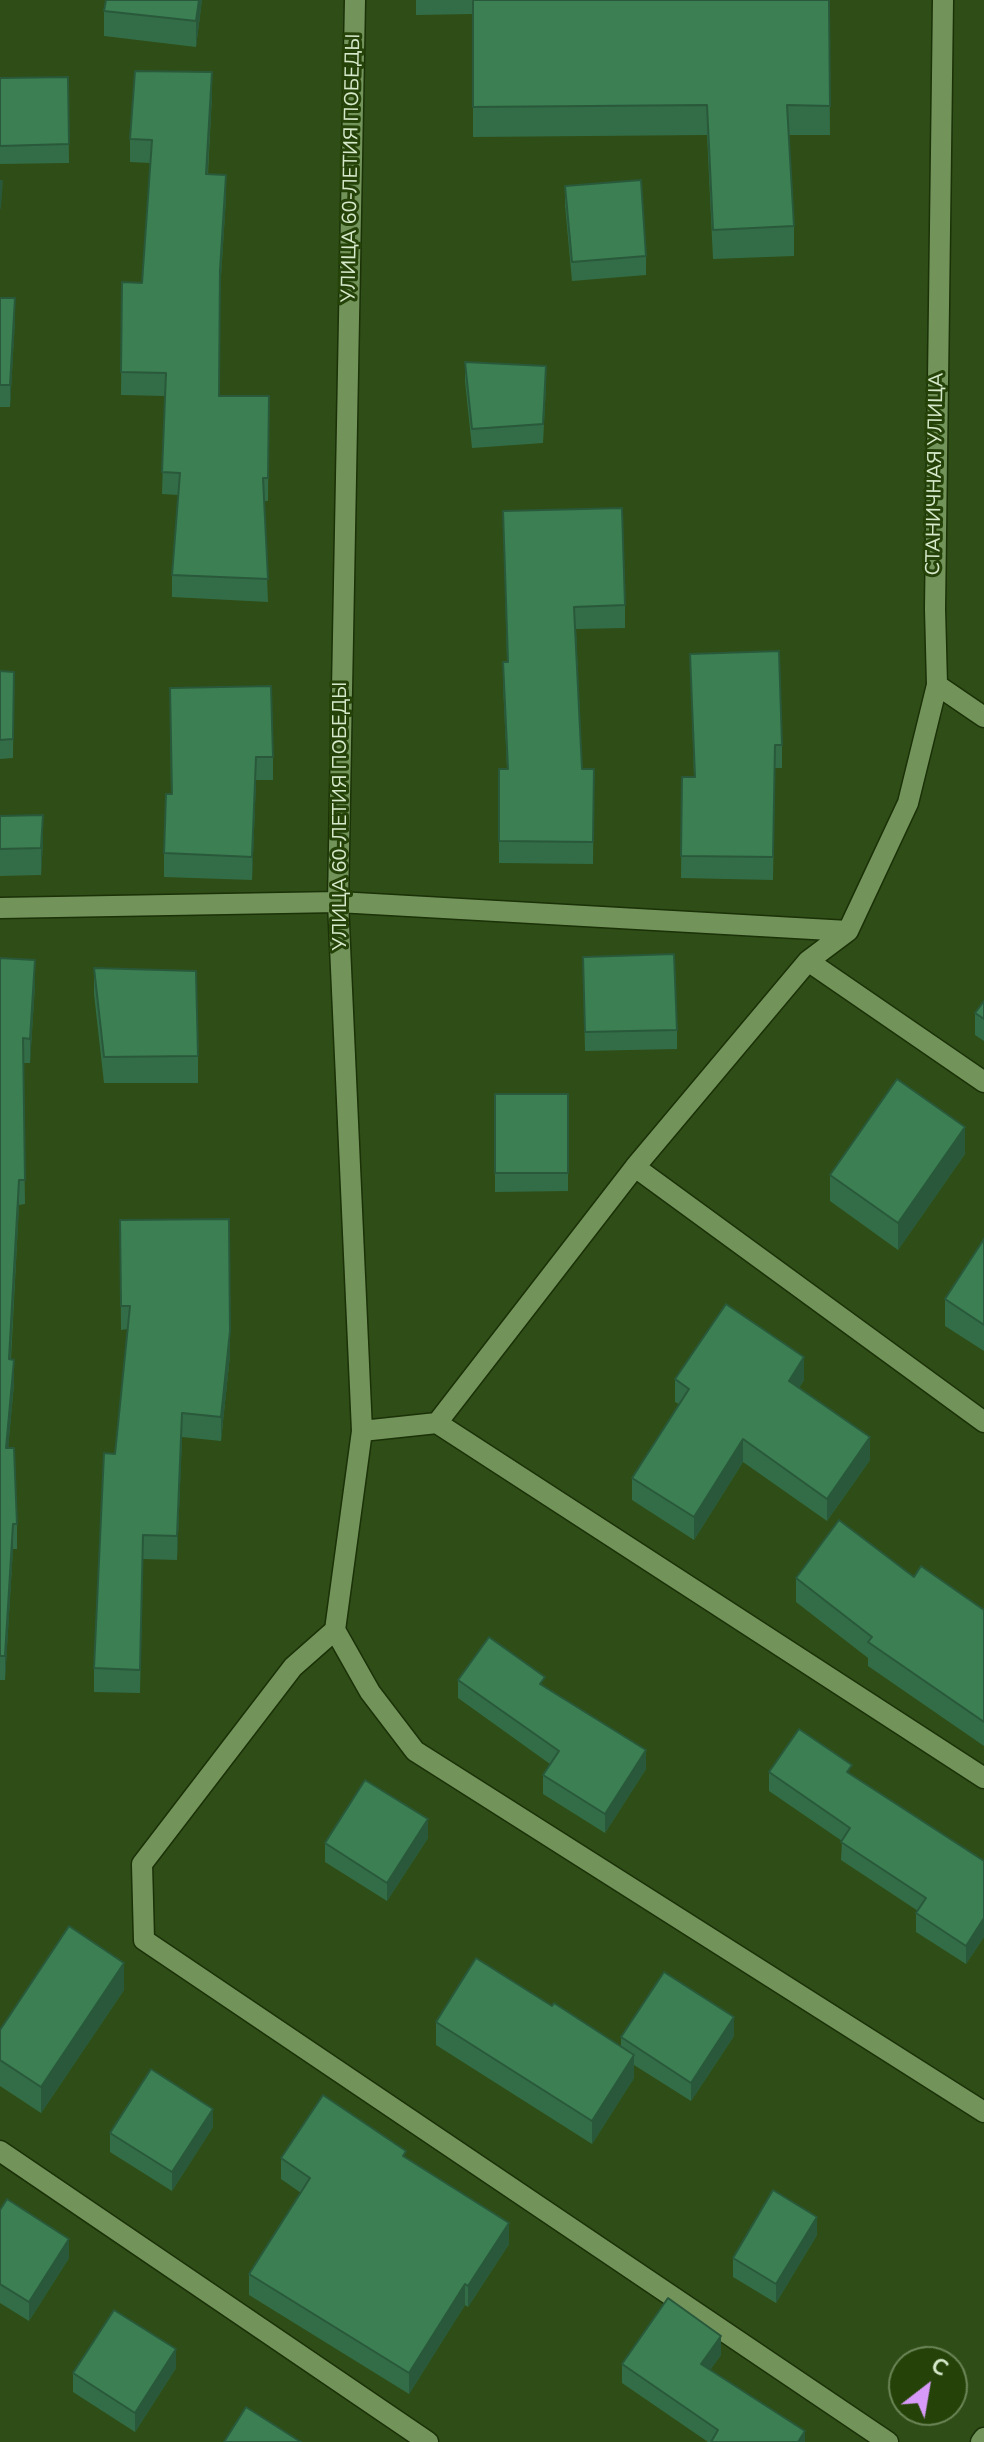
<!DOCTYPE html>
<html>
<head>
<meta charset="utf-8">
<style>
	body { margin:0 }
	#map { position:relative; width:984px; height:2442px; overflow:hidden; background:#2f4d16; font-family:"Nunito Sans",sans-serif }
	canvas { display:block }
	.north { position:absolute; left:888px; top:2346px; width:80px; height:80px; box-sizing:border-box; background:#254309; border:2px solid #6c8557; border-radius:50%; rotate:31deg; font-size:22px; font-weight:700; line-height:32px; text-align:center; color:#d7e9cb }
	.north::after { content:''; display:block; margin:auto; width:28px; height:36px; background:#d89af8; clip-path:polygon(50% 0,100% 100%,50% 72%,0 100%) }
</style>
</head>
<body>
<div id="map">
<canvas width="984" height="2442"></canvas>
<div class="north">С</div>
</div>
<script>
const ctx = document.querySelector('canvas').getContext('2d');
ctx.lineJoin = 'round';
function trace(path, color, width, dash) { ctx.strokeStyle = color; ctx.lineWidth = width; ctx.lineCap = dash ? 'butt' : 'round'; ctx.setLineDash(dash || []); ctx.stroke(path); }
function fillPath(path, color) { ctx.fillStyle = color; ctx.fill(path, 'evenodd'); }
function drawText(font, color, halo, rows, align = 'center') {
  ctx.font = font + ' "Nunito Sans",sans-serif'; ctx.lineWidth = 6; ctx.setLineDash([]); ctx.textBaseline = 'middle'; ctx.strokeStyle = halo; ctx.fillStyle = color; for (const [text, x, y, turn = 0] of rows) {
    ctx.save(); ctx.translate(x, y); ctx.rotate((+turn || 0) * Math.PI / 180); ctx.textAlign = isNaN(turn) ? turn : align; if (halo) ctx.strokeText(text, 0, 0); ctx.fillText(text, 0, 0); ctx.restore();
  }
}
const minor = new Path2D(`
	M937,685L984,717
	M0,908L338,902L848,931
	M808,961L984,1082
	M635,1167L984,1422
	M437,1423L984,1778
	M362,1431L437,1423L635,1167L808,961L848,931L908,803L937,685L935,609L943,0
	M335,1630L362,1431L338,902L355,0
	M335,1630L293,1667L142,1864L144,1940L888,2442
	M335,1630L370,1692L415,1751L984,2112
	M0,2151L428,2442
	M981,2442L984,2438`);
const wall = new Path2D(`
	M202,0L196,47L104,36V11Z
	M416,0H829L830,135H789L794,226V256L713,259L707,135L473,137V14L416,15Z
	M68,77L69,163L0,164V78Z
	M212,95L208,174L226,198L220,292L219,396H269L268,501H264L268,602L172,597V575L178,495L162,494L165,396L121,395L122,282L142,283L150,163L130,162V139Z
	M565,186L646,256V275L572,281L565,205Z
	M0,298L15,320L10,407H0Z
	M465,362L546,385L543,443L472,448L465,381Z
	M503,511L625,605V628L576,629L582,769H594L593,864L499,863V769H507L503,685V662H507Z
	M690,654L782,745V768H775L773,880L681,878L682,777H694Z
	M0,671L14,672L13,758L0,759Z
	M170,711L273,757V780H256L252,880L164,877V853L171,794Z
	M0,816L43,842L41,875L0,876Z
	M583,957L677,1030V1049L585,1051Z
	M0,958L35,985L30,1063H23L25,1204L19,1205L11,1359L14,1384L8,1448L17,1524V1549H13L5,1680H0Z
	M94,968L198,1056V1083H104L94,994Z
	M984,1001V1041L975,1035V1013Z
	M495,1094H568V1191L495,1192Z
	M965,1154L898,1250L830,1201V1175Z
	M120,1220L230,1355L221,1441L182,1437L177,1560L143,1559L140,1693L94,1692V1668L128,1329L121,1330Z
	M984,1239V1351L945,1326V1299Z
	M675,1379L804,1380L799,1388L870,1460L827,1521L743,1462L694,1540L632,1500V1478L679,1404L675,1402Z
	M796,1578L984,1610V1746L868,1666V1658L796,1602Z
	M458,1680L545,1687L646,1769L605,1833L543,1794V1775L550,1764L458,1698Z
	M769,1772L852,1775L984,1861V1937L966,1964L916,1932V1913L918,1911L841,1860L842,1841L769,1791Z
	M428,1838L387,1901L325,1862V1843Z
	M124,1990L41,2113L0,2086V2030Z
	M552,2006L621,2046V2037L734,2036L691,2101L634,2065V2078L592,2144L436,2045V2022Z
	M213,2127L172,2191L110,2152V2133Z
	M281,2158H406L509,2244L468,2307L465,2305L409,2394L249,2295V2274L301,2193L281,2179Z
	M0,2210L69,2258L29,2321L0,2303Z
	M817,2235L776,2303L733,2277V2258Z
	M721,2355L710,2370L805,2442H708L622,2383V2364Z
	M176,2368L135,2432L73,2392V2373Z`);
const shadedWall = new Path2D(`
	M199,0H202L196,47V21Z
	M212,72V95L206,197V174Z
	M226,175V198L220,292V270Z
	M15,298V320L10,407V385Z
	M256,757V780L252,880V857Z
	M43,815V842L41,875V848Z
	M35,960V985L30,1063V1039Z
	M965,1127V1154L898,1250V1223Z
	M19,1180V1205L9,1384V1359Z
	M230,1331V1355L221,1441V1417Z
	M804,1357V1380L789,1403V1381Z
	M14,1360V1384L6,1473V1448Z
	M182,1413V1437L177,1560V1536Z
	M870,1437V1460L827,1521V1499Z
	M743,1439V1462L694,1540V1517Z
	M13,1524V1549L5,1680V1656Z
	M646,1750V1769L605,1833V1814Z
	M428,1819V1838L387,1901V1883Z
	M984,1918V1937L966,1964V1946Z
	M124,1963V1990L41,2113V2087Z
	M734,2017V2036L691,2101V2083Z
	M634,2055V2078L592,2144V2121Z
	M213,2109V2127L172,2191V2172Z
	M817,2217V2235L776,2303V2284Z
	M509,2223V2244L468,2307V2286Z
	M69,2239V2258L29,2321V2302Z
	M465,2284V2305L409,2394V2373Z
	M721,2336V2355L701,2383V2364Z
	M176,2349V2368L135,2432V2413Z
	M805,2431V2442H798Z`);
const building = new Path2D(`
	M106,0H199L196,21L104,11Z
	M473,0H829L830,106L787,105L794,226L713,230L707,105L473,107Z
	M135,71L212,72L206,174L226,175L220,270L219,396H269L268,478H263L268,579L172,575L180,473L162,472L166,373L121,372L122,282L142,283L152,140L130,139Z
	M68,77L69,144L0,146V78Z
	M641,180L646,256L572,262L565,186Z
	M0,181H2L0,208Z
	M0,298H15L10,385H0Z
	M465,362L546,366L543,424L472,429Z
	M622,508L625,605L574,607L582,769H594L593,842L499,841V769H508L503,662H508L503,511Z
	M779,651L782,745H775L773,857L681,856L682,777H695L690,654Z
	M0,671L14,672L13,739L0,740Z
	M271,686L273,757H256L252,857L164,853L166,794H172L170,688Z
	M43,815L41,848L0,849V816Z
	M674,954L677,1030L585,1032L583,957Z
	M0,958L35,960L30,1039L23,1038L25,1180H19L9,1359L14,1360L6,1448H14L17,1524H13L5,1656H0Z
	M94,968L196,971L198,1056L104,1057Z
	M984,1001V1019L975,1013Z
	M897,1079L965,1127L898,1223L830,1175Z
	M495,1094H568V1173H495Z
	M229,1219L230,1331L221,1417L182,1413L177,1536L143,1535L140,1670L94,1668L104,1453L115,1454L130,1306H121L120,1220Z
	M984,1239V1325L945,1299Z
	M726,1304L804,1357L789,1381L870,1437L827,1499L743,1439L694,1517L632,1478L689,1389L675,1379Z
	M839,1520L914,1577L921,1566L984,1610V1722L868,1642L872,1637L796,1578Z
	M489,1637L545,1677L540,1684L646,1750L605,1814L543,1775L559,1751L458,1680Z
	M799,1729L852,1765L847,1772L984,1861V1918L966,1946L916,1913L926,1898L841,1842L850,1828L769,1772Z
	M365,1780L428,1819L387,1883L325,1843Z
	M69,1926L124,1963L41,2087L0,2060V2030Z
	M476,1958L552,2006L554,2003L634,2055L592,2121L436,2022Z
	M664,1972L734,2017L691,2083L621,2037Z
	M151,2069L213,2109L172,2172L110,2133Z
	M323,2095L406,2151L403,2156L509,2223L468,2286L465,2284L409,2373L249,2274L310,2178L281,2158Z
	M773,2190L817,2217L776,2284L733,2258Z
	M7,2199L69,2239L29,2302L0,2284V2210Z
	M668,2298L721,2336L701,2364L805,2431L798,2442H711L718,2430L622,2364Z
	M114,2310L176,2349L135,2413L73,2373Z
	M246,2407L301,2442H224Z`);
const streetNames = [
	["УЛИЦА 60-ЛЕТИЯ ПОБЕДЫ",352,168,-89],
	["СТАНИЧНАЯ УЛИЦА",936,474,-89],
	["УЛИЦА 60-ЛЕТИЯ ПОБЕДЫ",341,816,-90]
];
trace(minor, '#1b3107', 23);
trace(minor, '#72945b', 20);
fillPath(wall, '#336d47');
fillPath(shadedWall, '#29593a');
fillPath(building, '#3b7f53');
trace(building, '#29593a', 2);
drawText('20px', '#d7e9cb', '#254309', streetNames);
</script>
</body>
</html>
